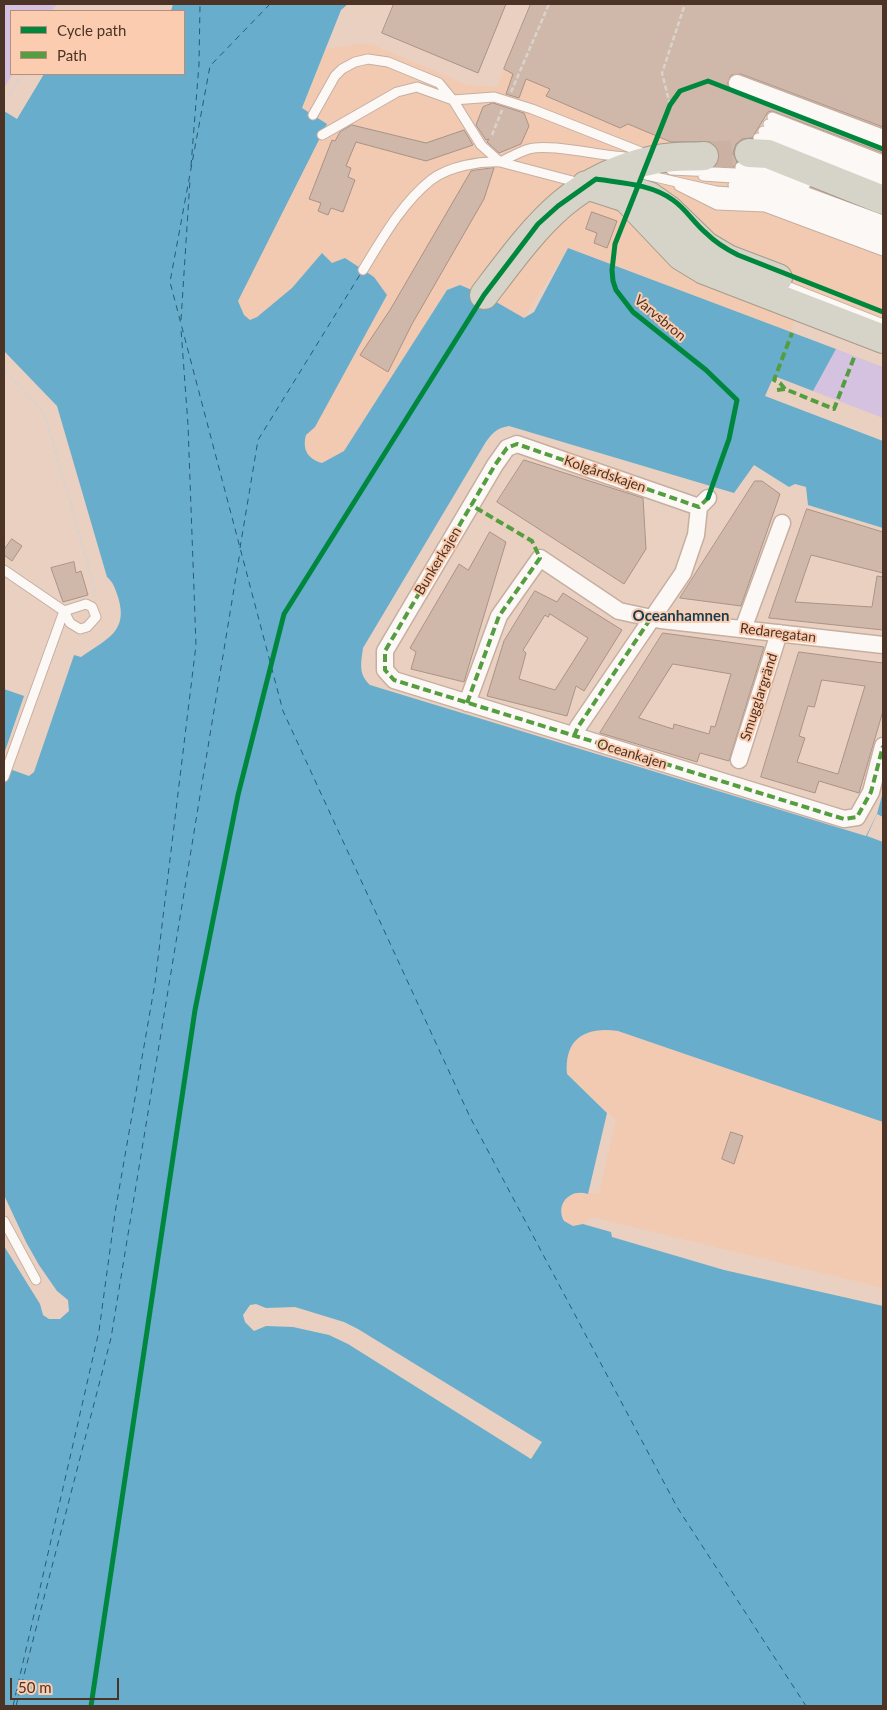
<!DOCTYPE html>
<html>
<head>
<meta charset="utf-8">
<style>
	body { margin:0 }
	#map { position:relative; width:887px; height:1710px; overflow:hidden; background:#ead0c0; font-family:Lato,sans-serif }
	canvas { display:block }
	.frame { position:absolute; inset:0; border:5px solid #4b3325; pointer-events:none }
	.legend { position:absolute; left:10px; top:10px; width:175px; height:65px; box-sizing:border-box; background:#fbccaf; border:1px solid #b58f78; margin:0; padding:6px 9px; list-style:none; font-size:15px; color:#4b3325 }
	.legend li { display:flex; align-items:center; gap:10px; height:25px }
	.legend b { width:25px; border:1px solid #b58f78 }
	.scale { position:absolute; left:10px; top:1678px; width:109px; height:22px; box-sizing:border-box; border:2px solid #4b3325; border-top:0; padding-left:6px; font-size:15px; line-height:18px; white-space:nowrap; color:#4b3325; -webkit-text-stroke:4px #fbccaf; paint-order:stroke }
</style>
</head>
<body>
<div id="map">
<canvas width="887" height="1710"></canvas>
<div class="frame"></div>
<ul class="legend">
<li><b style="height:6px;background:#00873e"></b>Cycle path</li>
<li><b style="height:6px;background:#559e40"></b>Path</li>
</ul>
<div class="scale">50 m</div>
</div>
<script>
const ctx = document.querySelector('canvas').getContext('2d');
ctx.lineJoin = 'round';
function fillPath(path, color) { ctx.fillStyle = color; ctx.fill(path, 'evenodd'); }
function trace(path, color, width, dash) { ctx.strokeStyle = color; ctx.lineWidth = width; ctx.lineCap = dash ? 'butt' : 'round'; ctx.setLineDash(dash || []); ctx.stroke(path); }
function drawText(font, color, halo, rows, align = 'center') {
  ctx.font = font + ' Lato,sans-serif'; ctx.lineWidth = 4; ctx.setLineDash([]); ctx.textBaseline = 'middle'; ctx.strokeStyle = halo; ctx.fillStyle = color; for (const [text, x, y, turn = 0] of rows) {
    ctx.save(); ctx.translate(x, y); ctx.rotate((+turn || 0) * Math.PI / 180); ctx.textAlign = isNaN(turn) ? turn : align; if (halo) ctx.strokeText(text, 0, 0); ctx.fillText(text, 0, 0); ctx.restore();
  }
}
const built = new Path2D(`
	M360,44H371L467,85L497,87L504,69L550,89L547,97L618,127L627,124L738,170L775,113L883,155V350L796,316L791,332L568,248L524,318L484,295L460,285L447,290L344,451L322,463L314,460L308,457L305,448L306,435L315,427L387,295L374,277L345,258L332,264L322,253L292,288L257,317L250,320L244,315L238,301L327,124L302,108L326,49Z
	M600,1028L618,1031L883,1122V1288L593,1217L579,1226H573L564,1221L561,1211L565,1197L582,1192L599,1194L616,1120L567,1074L566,1058L573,1043L584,1034Z`);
const green = new Path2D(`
	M4,4H57L53,11H11L13,74L4,88Z
	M836,349L883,367V418L813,391Z`);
const water = new Path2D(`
	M173,4H348L341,10L302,108L327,124L238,301L244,315L250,320L257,317L292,288L322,253L332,263L345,258L374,277L387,295L315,427L306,435C302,450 308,459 322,463L344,451L447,290L460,285L484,295L524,318L534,312L568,248L836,349L813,391L774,376L765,396L883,441V528L808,505L806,487L795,484L789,487L754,465L734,493L509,426C496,428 491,434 484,445L363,648C361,663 358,674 370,685L866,836L877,814L883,792V1122L618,1031C585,1026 564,1039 567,1074L607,1113L588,1194C570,1188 555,1204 564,1221L573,1226L583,1224L611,1232L612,1237L724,1270L883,1306V1706H4V767L29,776L34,772L74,655L81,657C106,639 129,632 118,597C115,589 114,583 107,577L57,406L4,351V111L17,119L44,74H184V11H171Z
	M4,689L24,696L4,754Z`);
const pier = new Path2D(`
	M877,814L883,817V842L867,836Z
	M4,1195L26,1242L39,1265L57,1291L68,1300L69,1311L60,1319H49L43,1315L40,1304L4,1246Z
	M256,1304L266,1308L295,1307L344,1322L358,1329L542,1442L531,1459L348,1344L329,1335L293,1327L266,1326L254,1331L245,1322L243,1315L250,1305Z`);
const ferry = new Path2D(`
	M270,4L210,66L170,282L283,711L470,1117L677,1507L806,1706
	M191,166L199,64L200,4
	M181,320L190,180
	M240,548L258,440L361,273
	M271,664L284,614L477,305
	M13,1706L99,1331L115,1213L155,983L196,645L188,425L181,329
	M16,1706L111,1338L240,552
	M91,1706L195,1010L238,795L270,668`);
const building = new Path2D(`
	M394,4H506L478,73L382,33Z
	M531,4H883V127L741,74L731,75L727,84L733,92L883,148V153L772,111L768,112L752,138L742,139L736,144L733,153L737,162L734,167H730L718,162L717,148L711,142H671L628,124L620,128L546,96L550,89L526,79L519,98L506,94L513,74L504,69Z
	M493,103L524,113L529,126L521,144L499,153L487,142L489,139L486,140L476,125L483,107Z
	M352,125L426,143L464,130L473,145L426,161L356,142L346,166L351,168L348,177L355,180L343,212L331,208L328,215L318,211L321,203L309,199L332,140L335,141L340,132Z
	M494,168L484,199L412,324L388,372L360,355L390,310L471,171Z
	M592,212L617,221L607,248L594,243L597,233L586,229Z
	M524,460L643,498L646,549L624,584L497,502Z
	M755,481H762L780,494L741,606L680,598Z
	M807,509L883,532V573L811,555L795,602L872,607L877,576L883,577V630L769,618Z
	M490,532L506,542L464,682L411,669L416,652L410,648L459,564L468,570Z
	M12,539L22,546L12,561L4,555V550Z
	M74,562L76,573L81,571L88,595L63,602L51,568Z
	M535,591L557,602L563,593L622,630L584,691L576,686L567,716L487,696L504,641ZM550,614L588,638L555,690L519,679L526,653L523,650L545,615L548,617Z
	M663,633L764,647L729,761L700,753L697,762L600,733ZM673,664L731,674L715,727L711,726L709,734L674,724L673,729L639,718Z
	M799,652L883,663V711L859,793L819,781L815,793L761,777ZM822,680L865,686L838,774L797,762L805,738L799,736L808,706L814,707Z
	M731,1132L743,1136L734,1164L722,1159Z`);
const highwayTunnel = new Path2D(`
	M704,156L749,153`);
const path = new Path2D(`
	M53,11L57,4
	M160,11L163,4
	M511,92L549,4
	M4,97L7,99L23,74
	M670,105L662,73L685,4
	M492,135L502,110
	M4,370L44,412L94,585L95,597`);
const lane = new Path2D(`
	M313,115L335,76L342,69L355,62L368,59L388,62L439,83L453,100L481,145L500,162L580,183
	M772,117L883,160
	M768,124L883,168
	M763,131L883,176
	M322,135L397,92L417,87L453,100L494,97L532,109L646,154
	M758,138L771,140L883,184
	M500,162C509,158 519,152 529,149C549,143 601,156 626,157
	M740,167H770
	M671,170L778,175L806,184
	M638,173L716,191L783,196L883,234
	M703,176L777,181L883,220
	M733,185L777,187L883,227
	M679,186L717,205L765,207L883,251
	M706,194L718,199L780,203L883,243
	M363,270C382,239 402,203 431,180C449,166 480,161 502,162
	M779,283L883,324
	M4,570L64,611L70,623L80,629L87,627L96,617L92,607L86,604L64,611
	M4,777L64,611
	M4,1221L36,1280`);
const street = new Path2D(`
	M737,83L883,138
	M708,498L699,507L517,444L507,448L495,465L385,651V670L394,680L844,819L857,817L871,792L883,746
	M743,629L782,523
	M467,703L499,616L540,558L619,611L661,620L883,645
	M574,736L578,727L683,573L696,535L699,507
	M739,760L779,633`);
const highway = new Path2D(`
	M749,153L768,154L883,200
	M586,185L626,198L681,256L704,270L883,339
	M621,187L649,196L669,210L706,246L728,259L778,278
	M484,295C535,228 570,176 658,159C673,156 689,157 704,156`);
const quiet = new Path2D(`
	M785,389L780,383L774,380L792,333
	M777,390L785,389L834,409L855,355
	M708,498L699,507L517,444L507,448L495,465L385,651V670L394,680L844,819L857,817L871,792L883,746
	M467,703L499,616L540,558L532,541L471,505
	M574,736L578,727L651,618`);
const cycleway = new Path2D(`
	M708,498L729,439L737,400L706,370L633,312L616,290L613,281L612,270L615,244L670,105L680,91L708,81L883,149
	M91,1706L195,1010L238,795L284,614L484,295L538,224L558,206L596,179C622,183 651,184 673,200C686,209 694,223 706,233C715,242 726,249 738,255L883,312`);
const streetNames = [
	["Varvsbron",660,318,40],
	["Kolgårdskajen",605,474,19],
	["Bunkerkajen",438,561,-59],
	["Redaregatan",778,633,7],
	["Smugglargränd",759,697,-72],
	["Oceankajen",632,754,17]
];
const neighbourhoodNames = [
	["Oceanhamnen",681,616]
];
fillPath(built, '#f2c9b1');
fillPath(green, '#d4c2e0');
fillPath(water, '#68adcb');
fillPath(pier, '#ead0c0');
trace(ferry, '#255c77', 1, [6, 5]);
fillPath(building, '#cfb8aa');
trace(building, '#a99386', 1);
trace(highwayTunnel, '#cab1a1', 28, [28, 14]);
trace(lane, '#c6afa1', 11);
trace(street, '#c6afa1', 19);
trace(highway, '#a79b8a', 30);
trace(path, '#dad2cd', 2.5, [5, 2.5]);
trace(lane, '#fcf8f6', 9);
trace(street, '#fcf8f6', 16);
trace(highway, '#d6d3c8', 28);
trace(quiet, '#559e40', 4, [8, 4]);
trace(cycleway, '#00873e', 5);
drawText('14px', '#4b3325', '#fbccaf', streetNames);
drawText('bold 15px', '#123f54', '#fbccaf', neighbourhoodNames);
</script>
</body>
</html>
